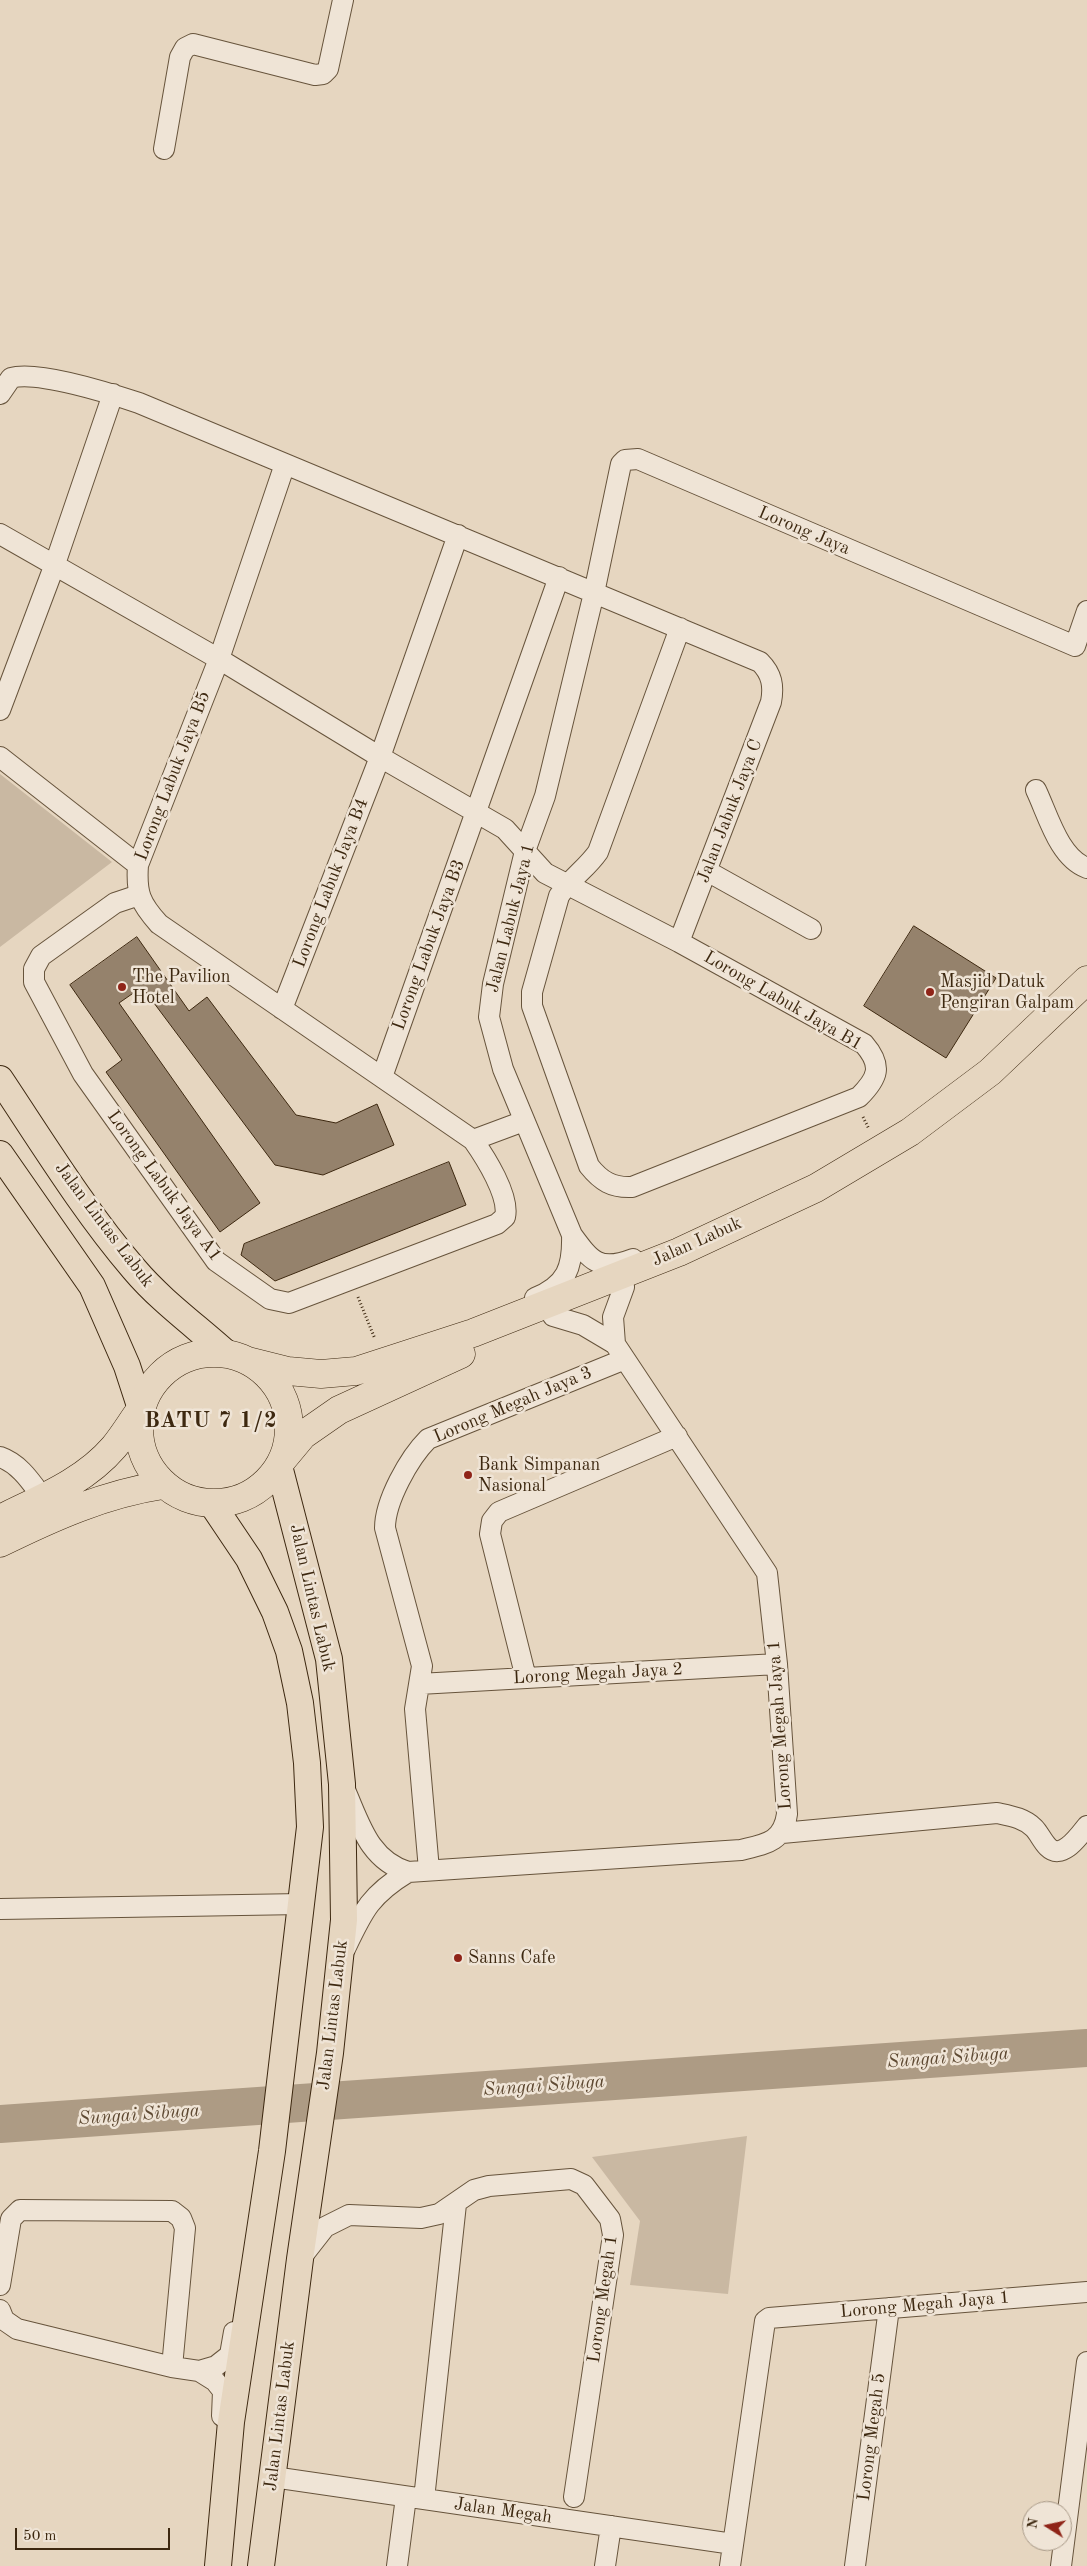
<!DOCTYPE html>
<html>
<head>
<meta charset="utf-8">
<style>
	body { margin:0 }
	#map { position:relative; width:1087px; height:2566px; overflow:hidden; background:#e6d6c0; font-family:"Old Standard TT",serif }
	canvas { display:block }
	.north { position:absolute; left:1022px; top:2501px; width:50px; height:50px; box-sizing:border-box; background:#efe4d6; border:1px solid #a89987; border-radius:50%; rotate:280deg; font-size:14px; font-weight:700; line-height:20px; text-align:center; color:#3d2810 }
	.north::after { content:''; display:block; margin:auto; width:18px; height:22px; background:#8f2418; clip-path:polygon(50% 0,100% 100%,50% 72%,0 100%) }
	.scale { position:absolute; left:15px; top:2528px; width:155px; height:22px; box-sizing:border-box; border:2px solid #3d2810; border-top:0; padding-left:6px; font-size:15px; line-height:18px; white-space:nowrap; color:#3d2810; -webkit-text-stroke:4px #efe4d6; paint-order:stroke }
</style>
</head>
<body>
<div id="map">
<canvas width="1087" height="2566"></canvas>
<div class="north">N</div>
<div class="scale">50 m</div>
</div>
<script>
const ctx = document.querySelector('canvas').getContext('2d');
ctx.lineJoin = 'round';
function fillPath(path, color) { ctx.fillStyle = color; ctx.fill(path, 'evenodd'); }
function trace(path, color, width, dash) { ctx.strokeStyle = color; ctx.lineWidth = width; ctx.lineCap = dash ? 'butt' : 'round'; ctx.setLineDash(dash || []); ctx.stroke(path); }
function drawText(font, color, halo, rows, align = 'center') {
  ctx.font = font + ' "Old Standard TT",serif'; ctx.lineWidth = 5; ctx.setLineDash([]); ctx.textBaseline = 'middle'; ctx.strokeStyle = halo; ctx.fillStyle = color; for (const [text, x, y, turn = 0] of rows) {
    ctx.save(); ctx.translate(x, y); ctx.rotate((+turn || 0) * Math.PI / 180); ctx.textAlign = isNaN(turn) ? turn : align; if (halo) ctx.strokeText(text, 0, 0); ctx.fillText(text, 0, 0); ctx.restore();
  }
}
const green = new Path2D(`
	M0,774L112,862L0,947Z
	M747,2136L728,2294L630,2285L640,2221L592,2157Z`);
const river = new Path2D(`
	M0,2124L1087,2048`);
const building = new Path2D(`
	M914,926L996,978L946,1058L864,1006Z
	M137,937L189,1011L207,997L296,1115L336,1123L377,1104L394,1145L323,1175L275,1165L142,987L119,1003L260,1203L220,1232L106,1072L122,1060L70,985Z
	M449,1162L466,1205L275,1281L241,1255L244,1244Z`);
const path = new Path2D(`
	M863,1117L869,1129
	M358,1297L375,1339`);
const minor = new Path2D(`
	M164,149L180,57L185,48L193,44L315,75L323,74L328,69L343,0
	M0,394L11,378C36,370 112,394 139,403L760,662C772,674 774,686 771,702L679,942
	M285,464L219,659L138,865C136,893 140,903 159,924L473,1140L524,1121
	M0,534L219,659L380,757L505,829L545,873L679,942L864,1044C883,1066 878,1078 859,1097L632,1187C612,1188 601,1181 589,1166L532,1006V992L559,896C570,879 587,868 598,852L680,628
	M0,710L55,564L113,394
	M0,757L138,865
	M1036,790C1048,815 1059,858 1087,868
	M707,871L811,929
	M139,895L115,903L41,956L34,969V982L83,1074L216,1261L270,1299L289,1303L497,1224L505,1217C510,1196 485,1157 473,1140
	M282,1009L380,757L458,535
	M382,1077L559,577
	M633,1259C599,1272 591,1261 572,1235L503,1069L489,1017L493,984L525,851L545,796L594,593L621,464L625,460L638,459L1075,646L1087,611
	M535,1298C567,1285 573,1267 572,1235
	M615,1344L613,1317L624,1287
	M0,1457C20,1464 31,1482 43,1498
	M526,1678L490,1534L492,1521L499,1512L677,1436
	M419,1684L777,1664
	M345,1790C360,1824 369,1860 408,1872L741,1850C766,1844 783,1842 787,1814L777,1664L767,1573L615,1344L583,1325L553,1316
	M782,1833L997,1813C1011,1816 1024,1818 1034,1828C1039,1833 1042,1841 1048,1847C1062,1861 1079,1836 1087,1826
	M429,1870L415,1709L422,1666L385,1528C385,1501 409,1458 428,1439L625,1359
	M0,1909L302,1904
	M345,1949C363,1911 370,1895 408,1872
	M300,2259L325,2227L349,2215L421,2218L439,2214L474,2190L489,2186L571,2179L584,2185L610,2219L613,2235L574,2497
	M0,2285L11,2219L20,2210L172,2211L181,2218L185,2228L172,2367
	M0,2310L4,2320L17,2329L172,2367L199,2371L216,2366L230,2355L234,2332
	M199,2371L215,2381L223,2391L222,2416
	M273,2477L733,2544
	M424,2499L456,2204
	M397,2566L406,2497
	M605,2566L611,2526
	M730,2566L765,2321L769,2318L1087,2292
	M855,2566L889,2308
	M1061,2566L1087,2362`);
const major = new Path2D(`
	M0,1079C42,1142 85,1212 134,1269C161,1301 196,1326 227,1354
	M0,1154L92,1286L127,1366L141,1409
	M212,1504L249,1559L275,1612L289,1651L300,1703L307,1763L310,1827L272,2151L231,2422L218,2566
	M261,2566L300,2259L330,2053L344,1920L342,1784L329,1659L279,1466`);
const highway = new Path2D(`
	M139 1428a75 75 0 1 1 150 0a75 75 0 1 1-150 0Z
	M248,1361L288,1371L321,1374L356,1371L473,1333L679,1252L816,1188L910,1132L990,1072L1087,980
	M283,1459L303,1435L339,1410L461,1354
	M0,1519C40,1499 84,1482 114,1447C124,1435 132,1421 141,1409
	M0,1543C53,1517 104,1494 163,1485`);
const markers = [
	[122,987,5,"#8f2418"],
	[930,992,5,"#8f2418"],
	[468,1475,5,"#8f2418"],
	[458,1958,5,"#8f2418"]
];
const streetNames = [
	["Lorong Jaya",804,531,23],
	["Lorong Labuk Jaya B5",173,776,-69],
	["Jalan Jabuk Jaya C",730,811,-69],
	["Lorong Labuk Jaya B4",331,883,-69],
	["Jalan Labuk Jaya 1",511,918,-76],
	["Lorong Labuk Jaya B3",429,945,-70],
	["Lorong Labuk Jaya B1",783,1001,30],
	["Lorong Labuk Jaya A1",164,1186,54],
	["Jalan Lintas Labuk",104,1225,53],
	["Jalan Labuk",697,1242,-24],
	["Lorong Megah Jaya 3",513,1405,-23],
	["Jalan Lintas Labuk",312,1598,77],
	["Lorong Megah Jaya 2",598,1674,-3],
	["Lorong Megah Jaya 1",780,1725,-94],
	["Jalan Lintas Labuk",333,2015,-83],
	["Lorong Megah 1",603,2299,-82],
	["Lorong Megah Jaya 1",925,2305,-5],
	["Jalan Lintas Labuk",280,2416,-83],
	["Lorong Megah 5",872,2437,-83],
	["Jalan Megah",503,2511,8]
];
const poiNames = [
	["The Pavilion",132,977],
	["Hotel",132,998],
	["Masjid Datuk",940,982],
	["Pengiran Galpam",940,1003],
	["Bank Simpanan",478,1465],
	["Nasional",478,1486],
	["Sanns Cafe",468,1958]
];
const waterNames = [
	["Sungai Sibuga",948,2058,-4],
	["Sungai Sibuga",544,2086,-4],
	["Sungai Sibuga",139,2115,-4]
];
const districtNames = [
	["BATU 7 1/2",211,1421]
];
fillPath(green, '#c9b8a2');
trace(river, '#ad9b84', 38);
fillPath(building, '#95826c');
trace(building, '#3d2810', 1);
trace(minor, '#67543c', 22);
trace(major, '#3d2810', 28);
trace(highway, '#3d2810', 29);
trace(path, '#3d2810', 3, [1, 2.5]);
trace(minor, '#efe4d6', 20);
trace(major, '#e6d6c0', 26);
trace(highway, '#e6d6c0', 28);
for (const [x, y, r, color] of markers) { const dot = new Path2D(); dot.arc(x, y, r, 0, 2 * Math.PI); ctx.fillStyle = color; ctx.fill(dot); trace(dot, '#efe4d6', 2); }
drawText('18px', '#3d2810', '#efe4d6', streetNames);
drawText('18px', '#3d2810', '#efe4d6', poiNames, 'left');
drawText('italic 19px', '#5f4a33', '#efe4d6', waterNames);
ctx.letterSpacing = '1px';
drawText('bold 22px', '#3d2810', '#efe4d6', districtNames);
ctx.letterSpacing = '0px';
</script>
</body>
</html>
